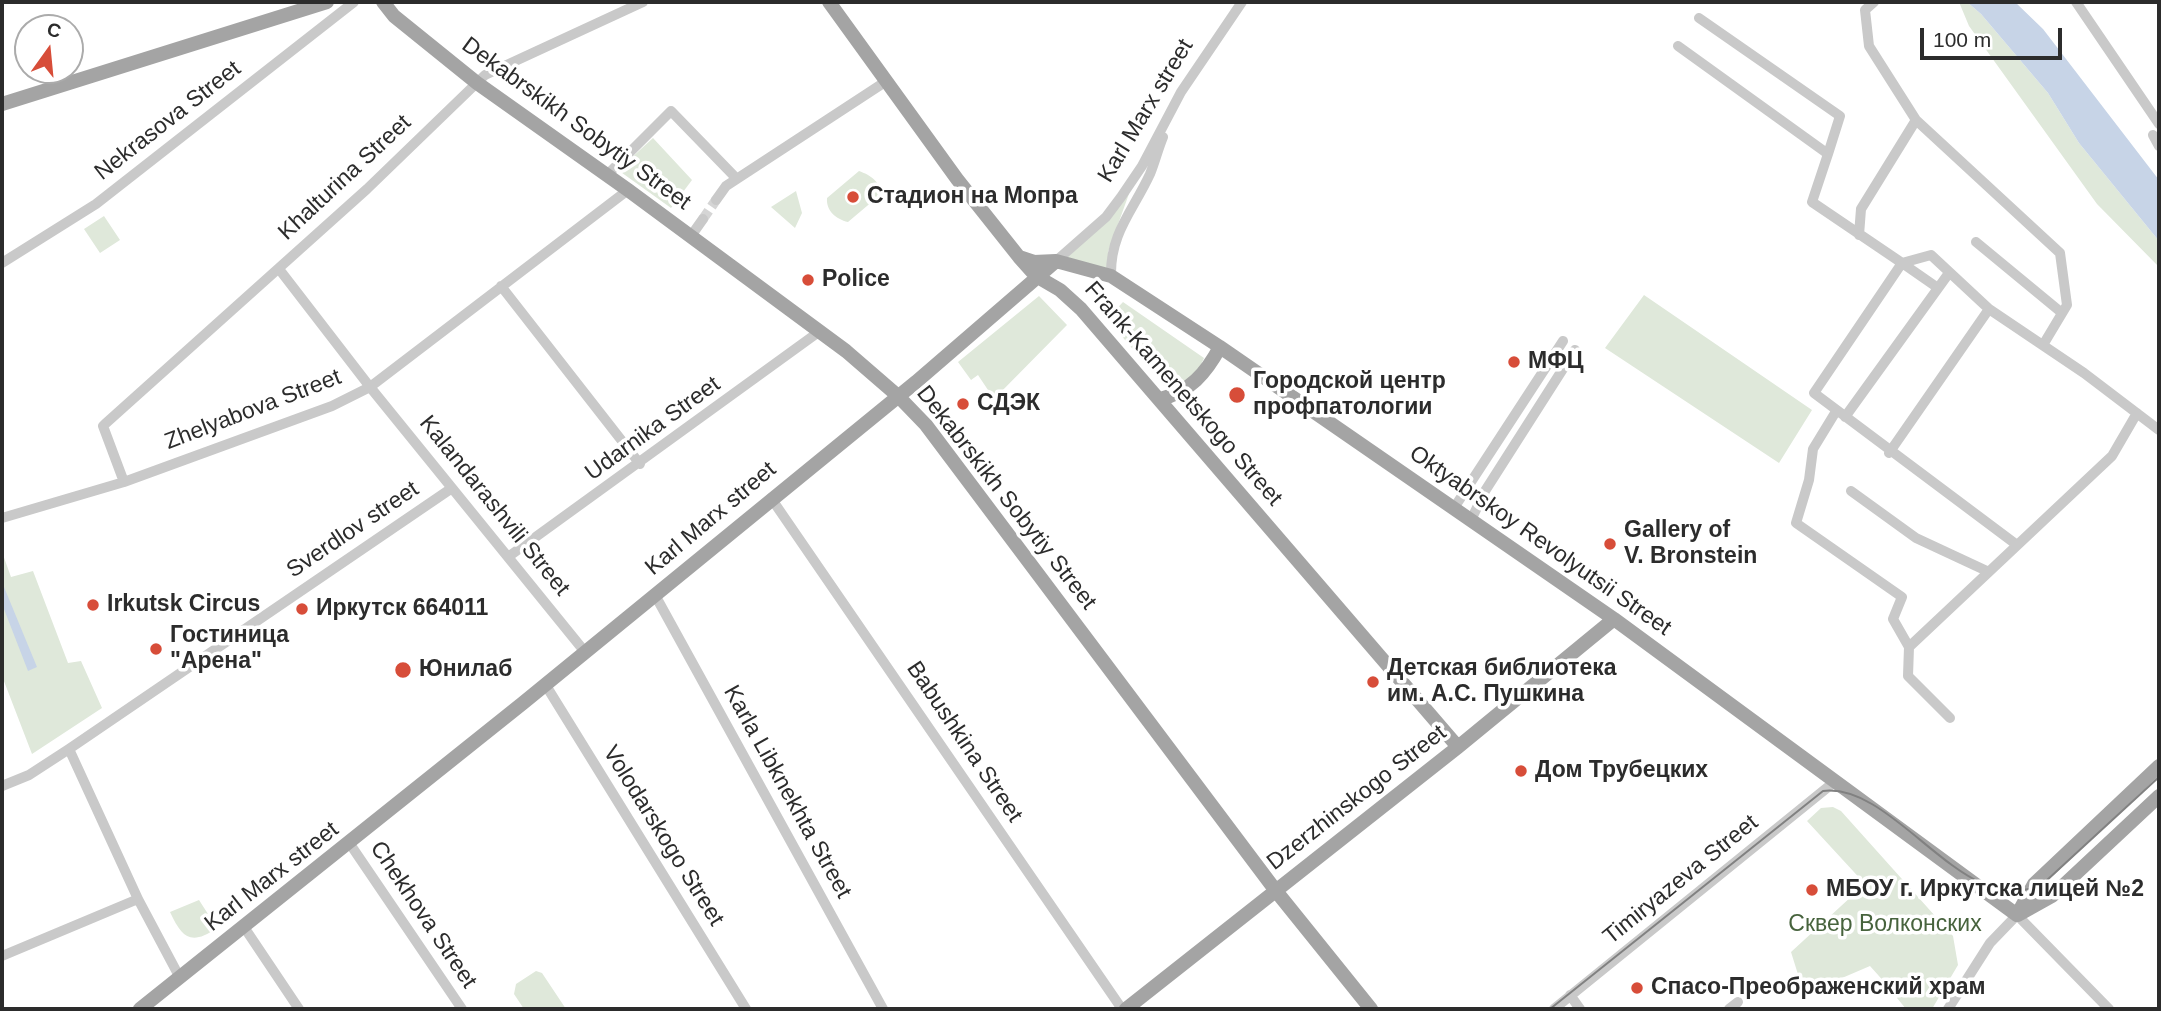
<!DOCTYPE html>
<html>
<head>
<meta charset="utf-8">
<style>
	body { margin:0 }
	#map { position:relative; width:2161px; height:1011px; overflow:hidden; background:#fff; font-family:Arial,sans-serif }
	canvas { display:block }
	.frame { position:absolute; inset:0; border:4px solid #2c2c2c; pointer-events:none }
	.north { position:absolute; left:14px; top:14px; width:70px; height:70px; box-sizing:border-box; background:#fff; border:2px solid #ababab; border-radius:50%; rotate:15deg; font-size:19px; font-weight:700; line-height:28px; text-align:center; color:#2c2c2c }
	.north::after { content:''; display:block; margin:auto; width:24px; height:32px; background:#d74d39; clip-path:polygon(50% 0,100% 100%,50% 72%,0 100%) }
	.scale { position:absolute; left:1920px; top:28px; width:142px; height:32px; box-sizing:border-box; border:4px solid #2c2c2c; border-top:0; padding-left:9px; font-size:21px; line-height:24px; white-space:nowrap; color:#2c2c2c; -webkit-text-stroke:5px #fff; paint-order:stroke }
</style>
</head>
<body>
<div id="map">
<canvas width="2161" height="1011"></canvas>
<div class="frame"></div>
<div class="north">С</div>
<div class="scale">100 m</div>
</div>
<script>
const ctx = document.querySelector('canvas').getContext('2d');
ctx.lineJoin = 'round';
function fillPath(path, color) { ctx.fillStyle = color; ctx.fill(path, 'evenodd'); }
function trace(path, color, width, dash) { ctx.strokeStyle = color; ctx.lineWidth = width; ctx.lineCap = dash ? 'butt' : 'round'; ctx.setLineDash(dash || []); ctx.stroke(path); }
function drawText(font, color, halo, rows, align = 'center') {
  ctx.font = font + ' Arial,sans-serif'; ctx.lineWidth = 7; ctx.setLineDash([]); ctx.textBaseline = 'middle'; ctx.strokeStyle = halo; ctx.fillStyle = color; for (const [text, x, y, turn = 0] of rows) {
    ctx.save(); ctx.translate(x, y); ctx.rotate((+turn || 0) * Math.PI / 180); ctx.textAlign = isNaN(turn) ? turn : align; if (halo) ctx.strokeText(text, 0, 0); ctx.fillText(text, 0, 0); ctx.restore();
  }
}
const green = new Path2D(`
	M1959,2H1967L1981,14L2048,93L2079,143L2159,241V267L2097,204L1969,26Z
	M653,138L692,180L671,208L618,170Z
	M859,171C870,175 882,182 880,195L848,222C836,219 826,211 827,198Z
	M796,191L802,213L795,228L771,207Z
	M1130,191L1108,252V271L1064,259Z
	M104,216L120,240L100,253L84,229Z
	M1644,295L1812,410L1779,463L1605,348Z
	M1039,296L1067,325L994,399L978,375L971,380L958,362Z
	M1123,302L1204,358C1198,373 1184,386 1167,389L1107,319Z
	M2,552L11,577L33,571L68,663L81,661L102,708L32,754L2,676Z
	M1833,807L1841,811L1953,936L1958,965L1932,1009H1906L1897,998L1903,989L1895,979L1887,985L1870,966L1828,984L1818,979L1801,984L1791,952L1865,884L1807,821L1821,808Z
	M199,900L217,928C191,946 182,938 170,912Z
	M536,971L542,973L566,1009H524L514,994L516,984Z`);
const water = new Path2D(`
	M1967,2H2015L2043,29L2159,180V241L2079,143L2048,93L1981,14Z
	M4,587L37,667L28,671L2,604Z`);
const minorTunnel = new Path2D(`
	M703,219L716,200`);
const minor = new Path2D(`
	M1874,2L1865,10L1869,46L1916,120
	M2076,2L2159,124
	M1699,18L1840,116L1828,154
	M1678,46L1828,154L1812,202L1902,263L1931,255L1989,309L2084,373L2159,430
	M2153,135L2159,146
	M607,175L671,111L737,179
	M716,200L726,186L885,82
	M1859,235L1861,209L1916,120L2060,253L2067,305L2043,345
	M691,236L703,219
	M1976,242L2062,313
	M1056,261L1106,217L1121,197L1142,166L1181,92L1242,2
	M2,263L96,204L354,2
	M279,269L370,387L585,652
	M1111,276C1110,233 1133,211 1150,174C1155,162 1158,149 1163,137
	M501,286L640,464
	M1938,288L1902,263L1814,393L2017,545
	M1835,413L1813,449L1809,480L1796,523L1902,597L1893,619L1909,647
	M1845,417L1949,273
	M1889,453L1989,309
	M124,482L103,426L105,424L367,189L485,75L643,2
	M1851,491L1916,538L1989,572
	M771,498L1122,1009
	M1454,508L1563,341
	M2,518L124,482L332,406L370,387L628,190
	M1471,520L1485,491L1575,350
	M508,557L820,331
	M655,595L883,1009
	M545,684L746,1009
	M1950,718L1908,676L1909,647L2112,456L2137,413
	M69,749L138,899L180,978
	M2,786L29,775L69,749L452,488
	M350,844L462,1009
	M244,927L299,1009
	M2,956L138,899
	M1570,995L1580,1009
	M1554,1009L1833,783
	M1729,1009L1738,1002
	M1948,1009L1990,943L2017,915L2109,1009`);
const major = new Path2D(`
	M383,2L394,16L477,83L628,190L846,351L898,396L926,425L1276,891L1371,1009
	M829,2L957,179L1019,257L1036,276L1060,290L1081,309L1458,747
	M2,104L327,2
	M1019,257L1034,262L1056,261L1111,276L1220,347L1614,619L2017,915
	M1160,399C1190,392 1206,373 1220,347
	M2017,915L2034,884L2159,766
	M2018,915L2052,896L2159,796
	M140,1009L523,703L916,382L1055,262
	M1126,1009L1458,747L1614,619`);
const tram = new Path2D(`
	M1550,1009L1823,791C1898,782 1969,930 2046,881L2159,777`);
const markers = [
	[853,197,7,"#d74d39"],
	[808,280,7,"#d74d39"],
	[1514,362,7,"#d74d39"],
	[1237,395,9,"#d74d39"],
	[963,404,7,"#d74d39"],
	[1610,544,7,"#d74d39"],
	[93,605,7,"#d74d39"],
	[302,609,7,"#d74d39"],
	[156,649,7,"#d74d39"],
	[403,670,9,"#d74d39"],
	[1373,682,7,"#d74d39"],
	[1521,771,7,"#d74d39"],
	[1812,890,7,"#d74d39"],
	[1637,988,7,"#d74d39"]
];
const streetNames = [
	["Karl Marx street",1146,111,-59],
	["Nekrasova Street",168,121,-38],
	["Dekabrskikh Sobytiy Street",576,124,36],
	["Khalturina Street",345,178,-43],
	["Frank-Kamenetskogo Street",1183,394,49],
	["Zhelyabova Street",253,410,-21],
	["Udarnika Street",653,429,-36],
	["Dekabrskikh Sobytiy Street",1006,498,52],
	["Kalandarashvili Street",494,506,51],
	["Karl Marx street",711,519,-40],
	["Sverdlov street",353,530,-34],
	["Oktyabrskoy Revolyutsii Street",1540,541,35],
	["Babushkina Street",964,742,56],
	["Karla Libknekhta Street",787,792,61],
	["Dzerzhinskogo Street",1357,798,-38],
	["Volodarskogo Street",663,836,58],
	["Karl Marx street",272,877,-38],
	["Timiryazeva Street",1681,880,-39],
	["Chekhova Street",423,915,56]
];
const poiNames = [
	["Стадион на Мопра",867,197],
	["Police",822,280],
	["МФЦ",1528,362],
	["Городской центр",1253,382],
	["профпатологии",1253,408],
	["СДЭК",977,404],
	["Gallery of",1624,531],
	["V. Bronstein",1624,557],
	["Irkutsk Circus",107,605],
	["Иркутск 664011",316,609],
	["Гостиница",170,636],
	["\"Арена\"",170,662],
	["Детская библиотека",1387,669],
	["им. А.С. Пушкина",1387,695],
	["Юнилаб",419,670],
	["Дом Трубецких",1535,771],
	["МБОУ г. Иркутска лицей №2",1826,890],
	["Спасо-Преображенский храм",1651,988]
];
const parkNames = [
	["Сквер Волконских",1885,925]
];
fillPath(green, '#dfe8da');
fillPath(water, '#c7d4e7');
trace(minorTunnel, '#d5d5d5', 10, [10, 5]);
trace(minor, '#c9c9c9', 10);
trace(major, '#a4a4a4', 14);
trace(tram, '#818181', 2);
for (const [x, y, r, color] of markers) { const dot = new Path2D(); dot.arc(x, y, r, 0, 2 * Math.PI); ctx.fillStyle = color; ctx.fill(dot); trace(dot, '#fff', 2.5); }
drawText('23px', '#2c2c2c', '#fff', streetNames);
drawText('bold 23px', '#2c2c2c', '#fff', poiNames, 'left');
drawText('23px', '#47633d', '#fff', parkNames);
</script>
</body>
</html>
